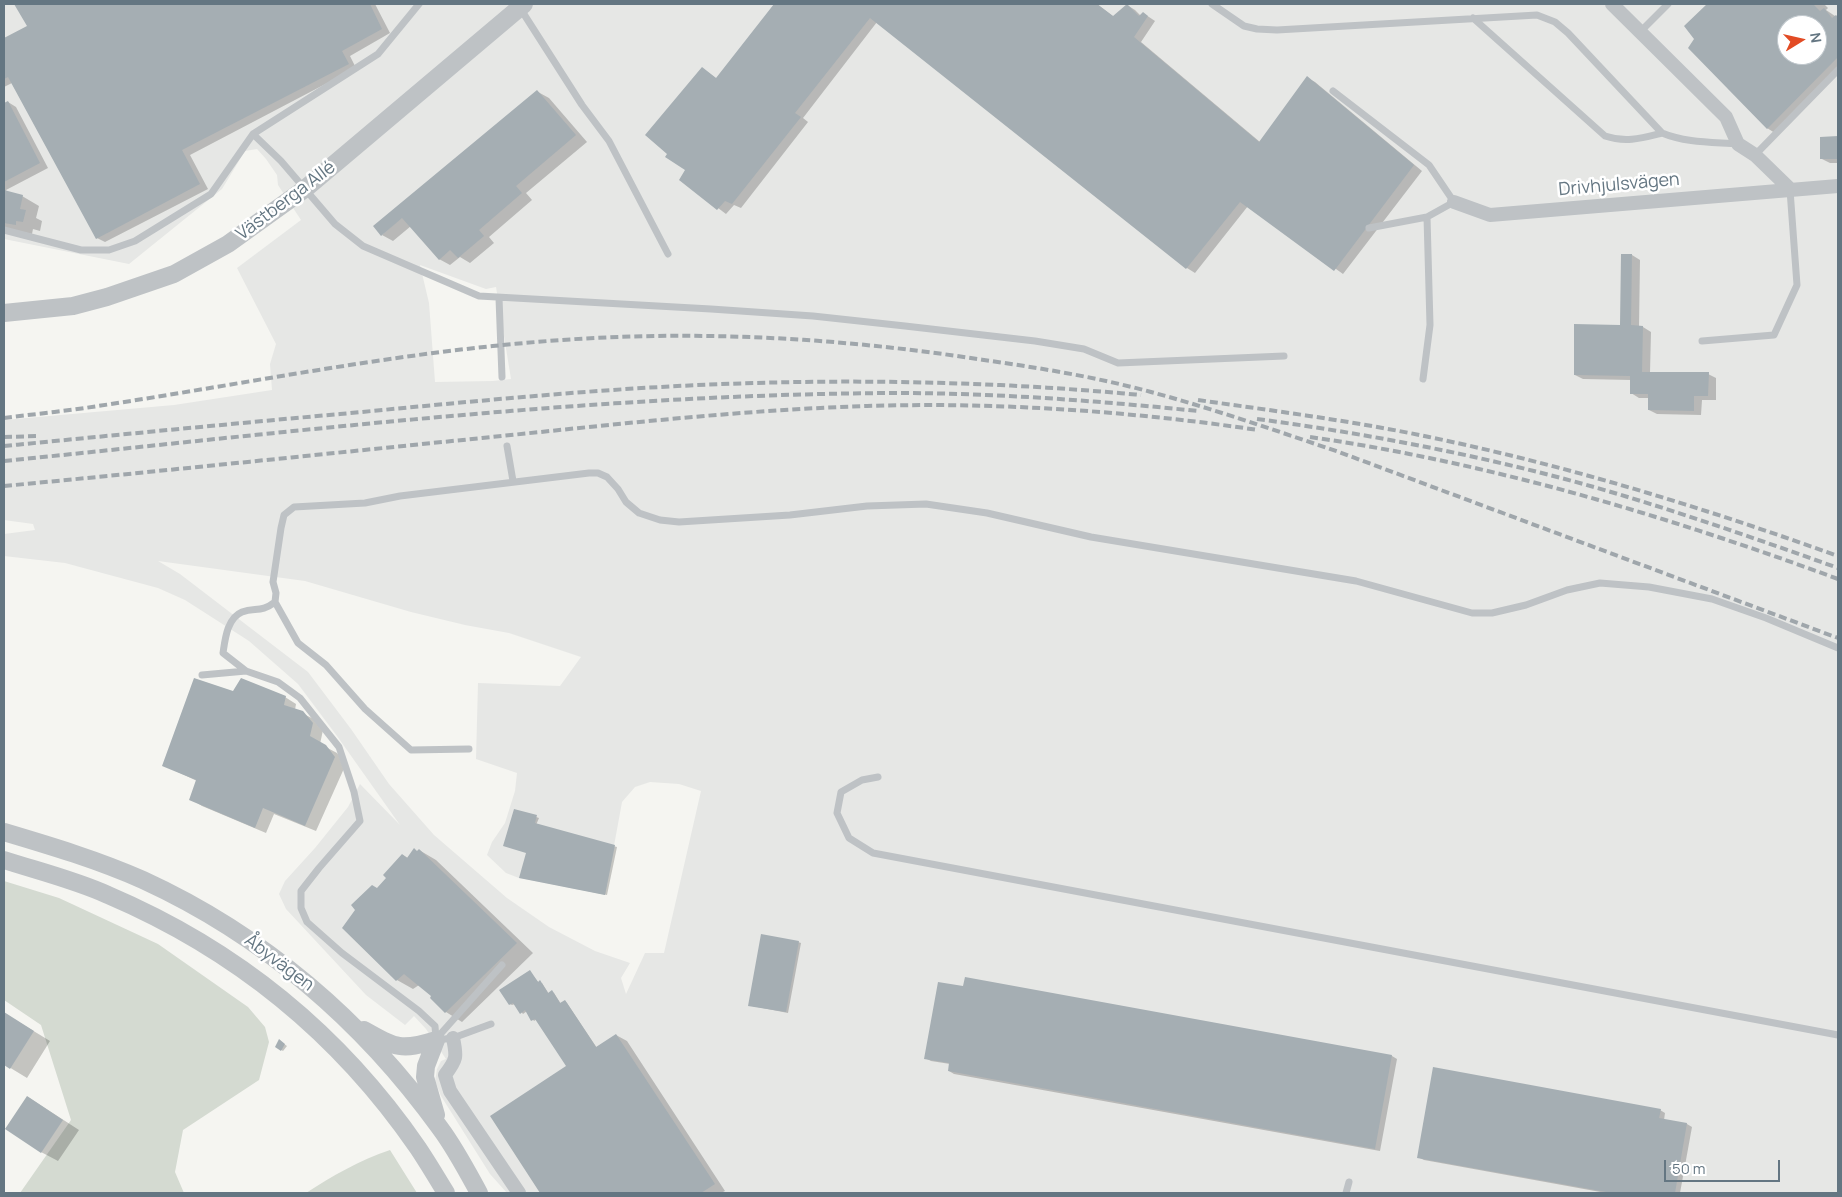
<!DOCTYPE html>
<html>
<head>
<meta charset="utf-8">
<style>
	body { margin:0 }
	#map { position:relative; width:1842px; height:1197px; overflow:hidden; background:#f5f5f1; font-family:Manrope,sans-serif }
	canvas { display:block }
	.frame { position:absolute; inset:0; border:5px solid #647682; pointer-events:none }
	.north { position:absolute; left:1777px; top:15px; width:50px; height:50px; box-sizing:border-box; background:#fff; border:1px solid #c1c8cd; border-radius:50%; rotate:81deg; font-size:14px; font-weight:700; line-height:20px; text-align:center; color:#647682 }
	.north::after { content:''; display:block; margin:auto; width:18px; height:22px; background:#e24b24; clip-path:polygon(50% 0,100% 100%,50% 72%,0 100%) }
	.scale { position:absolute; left:1664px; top:1160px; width:116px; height:22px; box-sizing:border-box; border:2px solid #647682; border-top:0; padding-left:6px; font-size:15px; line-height:18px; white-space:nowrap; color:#647682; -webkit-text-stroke:4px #fff; paint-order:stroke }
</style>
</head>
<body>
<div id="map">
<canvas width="1842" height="1197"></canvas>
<div class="frame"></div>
<div class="north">N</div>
<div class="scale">50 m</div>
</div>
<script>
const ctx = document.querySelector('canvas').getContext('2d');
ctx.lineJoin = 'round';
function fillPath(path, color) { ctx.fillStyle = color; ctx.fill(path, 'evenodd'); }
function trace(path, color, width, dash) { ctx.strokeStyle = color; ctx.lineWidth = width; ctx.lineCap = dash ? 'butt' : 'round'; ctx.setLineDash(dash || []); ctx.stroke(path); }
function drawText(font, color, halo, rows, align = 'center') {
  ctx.font = font + ' Manrope,sans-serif'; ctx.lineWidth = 5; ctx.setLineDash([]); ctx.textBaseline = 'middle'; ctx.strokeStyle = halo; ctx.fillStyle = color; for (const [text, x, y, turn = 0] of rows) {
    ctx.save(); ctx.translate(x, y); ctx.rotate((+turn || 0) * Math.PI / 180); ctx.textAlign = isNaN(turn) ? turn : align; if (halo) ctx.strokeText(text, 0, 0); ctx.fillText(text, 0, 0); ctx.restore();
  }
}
const built = new Path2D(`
	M4,4H1838V1193H507L490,1174L441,1096L435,1081L437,1069L441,1061L446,1059L426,1029L414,1016L405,1025L366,995L286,909L279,894L285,881L315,848L348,807L360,784L400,825L337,736L298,684L249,641L185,600L158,588L65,563L4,556V534L35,530L33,524L4,520V420L174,405L272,390L270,364L276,344L237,268L301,220L278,185L277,175L266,159L257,149L245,151L222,189L129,264L4,239ZM1787,25H1817V55H1787ZM420,265L486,289L496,287L511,379L493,381L435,382L429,303ZM158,561L305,581L411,612L465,625L509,633L581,657L560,686L478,683L476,759L517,773L515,791L505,823L492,842L487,855L506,873L519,878L605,895L622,802L635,787L650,782L679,784L701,791L664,953H645L626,994L621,978L630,963L595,951L549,927L507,898L434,835L389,784L351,729L308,672L180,574Z`);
const green = new Path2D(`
	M4,881L59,898L158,944L248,1007L265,1027L269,1042L259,1080L183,1130L175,1172L184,1193H20L71,1120L41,1025L4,1000Z
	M390,1150L417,1193H306C332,1176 360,1160 390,1150Z`);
const shadow = new Path2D(`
	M16,4H375L390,33L350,56L356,68L190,155L208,189L105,242L97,238L12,83L4,87V39L29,27Z
	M775,4H1097L1114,17L1127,5L1135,10L1141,16L1143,13L1155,21L1141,42L1260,142L1307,78L1315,82L1422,171L1343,274L1248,206L1195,273L1187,268L877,22L803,118L808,122L741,208L734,205L726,214L681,180L687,170L702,68L717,79Z
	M1708,4H1824L1828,8L1826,10L1838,18V74L1778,135L1767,128L1686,26ZM1787,25H1817V55H1787Z
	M538,92L549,98L587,142L526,193L532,200L489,237L494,243L470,263L460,257L450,265L439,259L411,226L393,241L382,235Z
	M8,102L16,107L48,168L6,190L7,192L22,196L39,206L36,218L42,221L40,231L33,229L32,234L4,228V104Z
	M1838,137V163H1830L1822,159L1821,138Z
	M1632,255L1640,260L1639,327H1643L1651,332L1650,373L1708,374L1716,378V400H1702L1701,415L1657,414L1649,410V398H1639L1631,393V380L1583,379L1575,375L1622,326Z
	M234,692L285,697L296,704L295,710L314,719L323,730L320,744L337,753L346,764L316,831L274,814L266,833L202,806L191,799L197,781L163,765Z
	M515,810L539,818L536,825L617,847L607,895L523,878L527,853Z
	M419,850L436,860L533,953L462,1022L446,1012L432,996L419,985L413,989L397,980L378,890L403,855L408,858Z
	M798,942L801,943L788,1013L752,1006Z
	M530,972L539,983H542L549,994L552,992L554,993L561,1004L565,1001L567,1003L597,1048L616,1035L627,1041L725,1191L721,1193H542L492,1117L568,1067L537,1019L534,1021L527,1011L523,1014L515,1004L512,1005L510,1004Z
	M4,1013L50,1041L27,1078L4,1064Z
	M280,1041L287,1046L283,1051L276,1046Z
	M1392,1056L1397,1059L1380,1151L954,1074L949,1071L950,1064L931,1061L925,1058Z
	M28,1097L79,1130L58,1161L41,1152Z
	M1660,1110L1665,1113L1664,1120L1687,1124L1692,1127L1680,1193H1606L1424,1160L1418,1157Z`);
const building = new Path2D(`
	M14,4H370L382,29L342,51L349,64L182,150L200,184L96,239L8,77L4,79V38L27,26Z
	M774,4H1097L1113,16L1127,4L1139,16L1143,12L1148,16L1134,37L1259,142L1307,76L1414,165L1334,271L1240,202L1186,269L870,18L795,113L801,117L732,204L725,201L717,210L679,180L685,170L665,157L667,154L645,135L702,67L716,78Z
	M1707,4H1816L1814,5L1820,11L1824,8L1832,18L1836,15L1838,17V57L1767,129L1688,48L1694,39L1684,26ZM1787,25H1817V55H1787Z
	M537,90L576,135L516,186L522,193L479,230L484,236L458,258L450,250L439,260L402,218L381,236L373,226Z
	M8,101L40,163L4,182V103Z
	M1838,136V159H1820V137Z
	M4,190L23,195L20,209L26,210L23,222L16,221V225L4,223Z
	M1621,254H1632L1631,325L1643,326L1642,372H1709L1708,396H1694V411L1648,410V394H1630V376L1574,375V324L1620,325Z
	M194,678L233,691L241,678L286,696L284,705L303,711L313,723L310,736L326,745L335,757L305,826L263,808L255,828L189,800L196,780L162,766Z
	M514,809L537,815L535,823L615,845L605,895L519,878L526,853L503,846Z
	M414,848L417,851L419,849L517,943L445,1013L430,998L431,996L404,974L396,981L342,928L355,910L351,905L372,885L377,888L386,878L383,875L402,854L407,858Z
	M761,934L799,941L786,1012L748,1006Z
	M530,970L538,982L540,980L548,993L552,990L560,1003L565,1000L596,1047L616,1034L715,1184L701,1193H540L490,1116L566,1066L535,1019L531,1021L525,1010L520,1014L513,1003L509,1005L499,990Z
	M965,977L1392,1055L1375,1149L948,1071L949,1063L924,1059L938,982L963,986Z
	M4,1012L34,1031L10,1069L4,1065Z
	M279,1039L285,1044L281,1051L275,1047Z
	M1433,1067L1661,1109L1659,1118L1687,1123L1675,1193H1612L1417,1158Z
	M27,1096L63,1120L41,1153L5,1129Z`);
const service = new Path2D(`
	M1212,4L1244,26L1257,29L1277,30L1537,15L1555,22L1568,33L1662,133C1686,143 1713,142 1738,144
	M520,8L582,105L609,141L668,254
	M1473,18L1605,136C1626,143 1642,138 1662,133
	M1640,32L1668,4
	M1333,91L1429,165L1454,202L1427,217L1430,325L1423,379
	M253,134L281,161L335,224L363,246L479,296L711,309L813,316L905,326L1035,341L1084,349L1118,363L1284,356
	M1755,155L1838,70
	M1369,228L1427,217
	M4,230L81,250H109L135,241L211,194L253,134L378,54L419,4
	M499,298L502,377
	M1702,341L1774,335L1797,285L1790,190
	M507,446L513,481
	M275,602L298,643L326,665L365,709L411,750L469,749
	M246,671L223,653C225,640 227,618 242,612C255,607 261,613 275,602L276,593L273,582L281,528L284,515L294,507L365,503L400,496L589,473H598L607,477L618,489L626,502L639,513L660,520L679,522L790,515L867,506L926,504L987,513L1091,537L1356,581L1472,613H1492L1526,605L1567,590L1600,583L1649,587L1712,599L1766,618L1838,648
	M202,675L246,671L278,682L300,698L339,747L354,792L360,821L319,868L301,891V908L307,922L342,953L419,1011L435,1026L436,1039
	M878,777L862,780L841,792L837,813L849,838L873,853L1838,1035
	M436,1039L502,965
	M437,1040L453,1038L491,1024
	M1346,1193L1349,1182`);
const minor = new Path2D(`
	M1612,4L1726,117L1738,144L1755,155L1790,189
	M1454,202L1490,215L1838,186
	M453,1038C457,1057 457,1059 445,1075L450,1091L519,1193`);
const tertiary = new Path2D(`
	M4,313L73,306L107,297L174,274L228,244L306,188L524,4
	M4,832C51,846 98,860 143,880C263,935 363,1021 440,1128C455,1148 467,1171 479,1193
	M4,860C38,871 75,880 108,895C237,950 339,1033 418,1148C428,1163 437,1178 446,1193
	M364,1030C396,1048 401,1051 436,1040
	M436,1040L426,1066L425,1077L436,1115`);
const rail = new Path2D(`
	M1198,400C1275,411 1353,421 1429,437C1569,466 1704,508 1838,556
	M4,418C35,414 67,411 98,406C244,384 389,354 536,342C686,329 836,337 984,360C1040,368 1096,377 1151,392C1214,409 1277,431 1339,452L1838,638
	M1257,419C1370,434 1484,456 1594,487C1677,511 1757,539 1838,568
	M4,437L39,436
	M1310,437C1491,463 1667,516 1838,579
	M4,446C116,435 228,424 340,414C447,404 553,393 660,387C820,378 981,380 1141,395
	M4,461C301,431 598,394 897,393C998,393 1098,401 1198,411
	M4,486C163,471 323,454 482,438C610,425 739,410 867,406C998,402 1129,411 1258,430`);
const streetNames = [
	["Drivhjulsvägen",1619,185,-5],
	["Västberga Allé",286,201,-37],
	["Åbyvägen",279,963,37]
];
fillPath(built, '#e6e7e5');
fillPath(green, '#d4dad1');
fillPath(shadow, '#0003');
fillPath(building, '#a5aeb3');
trace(service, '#bec2c5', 7);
trace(minor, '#bec2c5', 14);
trace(tertiary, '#bec2c5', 18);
trace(rail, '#9fa6ab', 4, [8, 4]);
drawText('18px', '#647682', '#fff', streetNames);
</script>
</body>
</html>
